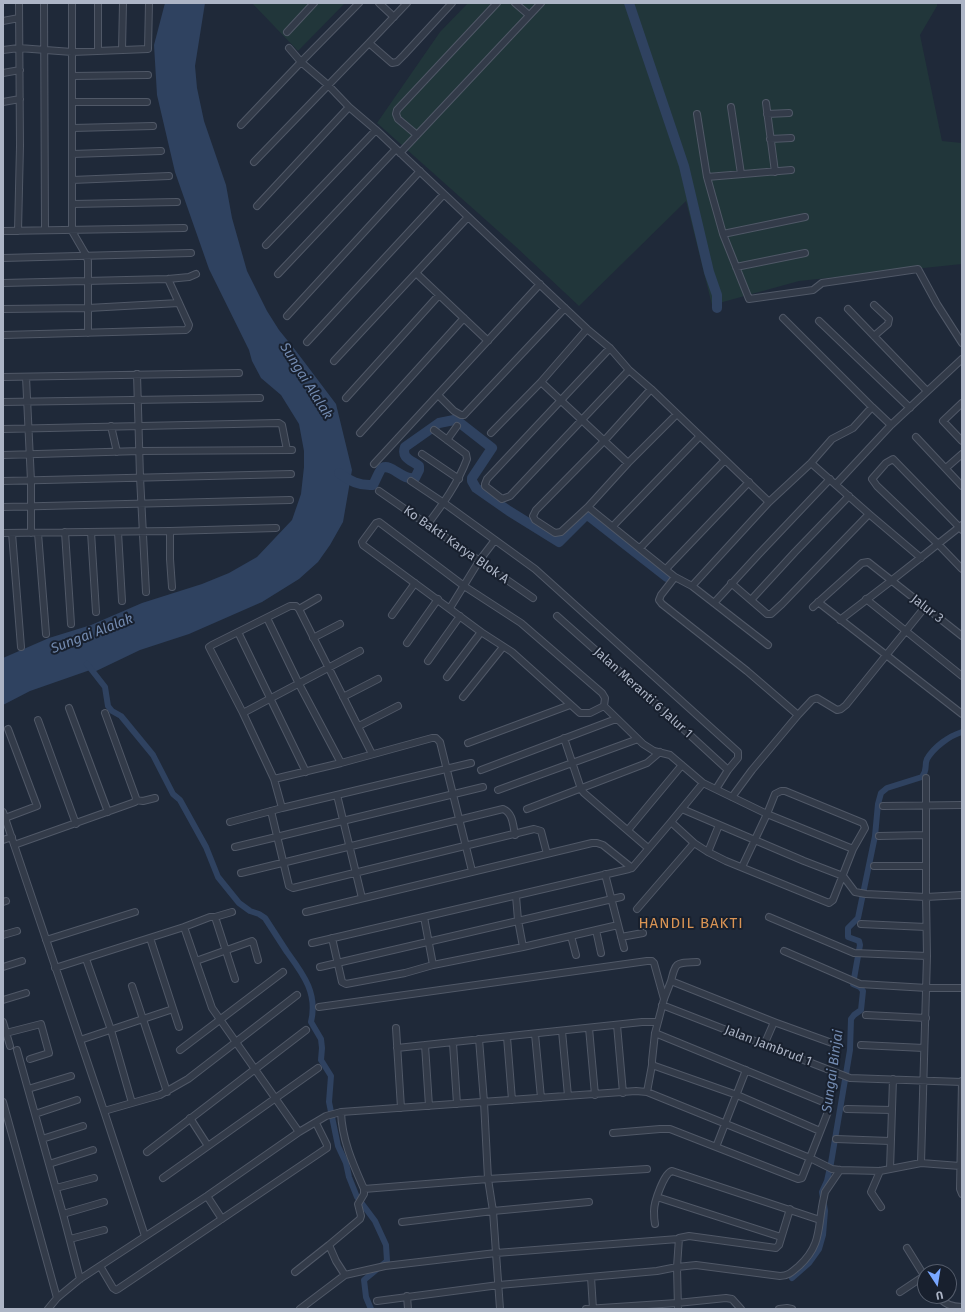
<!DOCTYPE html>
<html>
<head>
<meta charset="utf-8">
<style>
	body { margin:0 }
	#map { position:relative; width:965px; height:1312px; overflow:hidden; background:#1f2939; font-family:"Fira Sans",sans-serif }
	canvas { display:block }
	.frame { position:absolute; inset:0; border:4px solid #adb5c6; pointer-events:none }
	.north { position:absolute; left:917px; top:1264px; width:40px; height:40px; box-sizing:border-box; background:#18202e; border:1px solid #545c6b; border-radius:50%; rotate:168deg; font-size:11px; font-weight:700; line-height:16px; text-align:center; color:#adb5c6 }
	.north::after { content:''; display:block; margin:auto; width:14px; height:18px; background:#79a7ff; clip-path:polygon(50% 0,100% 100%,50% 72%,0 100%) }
</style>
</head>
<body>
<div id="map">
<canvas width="965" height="1312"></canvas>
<div class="frame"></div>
<div class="north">U</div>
</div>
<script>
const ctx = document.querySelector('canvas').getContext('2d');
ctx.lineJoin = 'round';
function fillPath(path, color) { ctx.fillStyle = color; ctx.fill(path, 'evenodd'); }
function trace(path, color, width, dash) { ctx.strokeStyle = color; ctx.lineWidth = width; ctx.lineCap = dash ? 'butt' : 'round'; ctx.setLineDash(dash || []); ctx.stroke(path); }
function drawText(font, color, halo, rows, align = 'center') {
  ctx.font = font + ' "Fira Sans",sans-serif'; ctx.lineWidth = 4; ctx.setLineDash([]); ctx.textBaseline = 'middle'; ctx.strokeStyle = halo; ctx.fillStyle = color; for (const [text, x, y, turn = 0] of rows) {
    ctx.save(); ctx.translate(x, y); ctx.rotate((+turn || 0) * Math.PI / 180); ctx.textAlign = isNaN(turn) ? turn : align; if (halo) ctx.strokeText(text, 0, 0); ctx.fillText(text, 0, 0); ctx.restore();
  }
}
const green = new Path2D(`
	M252,3H345L298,51Z
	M468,3H937V6L920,35L942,141L962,143V264L799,281L712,305L686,201L579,306L515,246L377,123L440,32Z`);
const water = new Path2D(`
	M165,3H205L195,66L197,88L204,121L226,185L232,218L247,271L267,311L279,330L296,351L336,404L352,470L343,522L330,545L318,562L299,579L262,602L189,634L140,650L92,673L93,669L30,691L3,705V658L49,638L91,625L142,603L202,584L229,573L257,557L292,520L301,494L304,467V451L299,424L281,395L261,378L252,361L249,350L209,269L175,172L157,95L154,45Z`);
const canal = new Path2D(`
	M87,664L105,687L108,706L112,711L121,716L153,755L173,794L180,800L206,847L218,877L239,903L250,911L259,914L265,918C272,929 280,941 287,952C303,974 318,993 311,1022L321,1039L322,1048L321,1060L331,1076L329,1102L338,1146L346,1163L349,1177L357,1197L375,1221L386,1245L387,1261L364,1280L366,1297L371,1309
	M792,1278L809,1263L819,1249L823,1235L825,1211L822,1192L827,1181L831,1163L850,1050L851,1019L854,1015L861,1010L863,991L860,987L853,984L860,945L859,941L848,937V928L858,918L875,836L878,804L881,793L887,788L922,777C928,769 924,766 927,759C934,747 949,736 962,732`);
const river = new Path2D(`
	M629,3L684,166L709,272L717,295V308
	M339,473C350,481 359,486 373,485C375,482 380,469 382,468C392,463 402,481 415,478L419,470V466C411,460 401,458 405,447L439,423L454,420L460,423L492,448L472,478V481L476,488L509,511L559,542L584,517L586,516H589L667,577`);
const street = new Path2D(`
	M44,3L45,230
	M72,3V231L86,255L88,261V333
	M98,3V51
	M379,3L394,17
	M515,3L529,15
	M3,21L19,18
	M287,32L314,3
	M369,43L392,63L397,62L404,55L452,3
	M289,48L301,62L328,85L349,107L376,130L587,329L610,348L629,370L651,389L769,502
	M3,50L19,48L72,52L148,49L149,3
	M122,50L123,3
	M3,73L20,70
	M72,76L148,75
	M3,102L20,99
	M72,102H147
	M766,103L775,172
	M731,107L741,174
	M697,114L707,177L723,234L749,299L813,290L822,283L918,269L937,304L962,343
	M767,114L789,113
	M241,125L301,62L359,3
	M73,128L153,126
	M417,135L398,119L396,114L397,110L497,3
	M770,139L791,138
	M400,153L541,3
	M72,154L161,151
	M254,162L369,43L407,3
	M707,177L791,170
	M72,180L169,176
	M72,204L177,202
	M257,206L349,107
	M3,231L184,228
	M18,231L20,146L19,3
	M723,234L805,217
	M266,245L376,130
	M3,258L191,253
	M736,267L805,253
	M416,273L488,341
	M278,274L396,149
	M3,283L168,279L189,277L196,274
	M874,305L889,319L888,324L874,336
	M3,309L88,308L179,303
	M848,309L927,391
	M287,316L420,171
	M783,318L872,407L891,425
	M819,321L910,408
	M3,335L186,330L188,328L189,325L168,279
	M307,342L444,194
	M610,348L487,479L485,484V486L502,499L510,496L629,370
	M334,361L468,217
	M137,374L140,477L146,592
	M3,377L239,373
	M26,377L31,481V533
	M541,382L628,463
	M651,389L604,441L536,510L533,516L535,520L555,533L561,532L588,507L628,463L677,414
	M438,395L454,411L461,415H464L565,308
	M346,398L439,295
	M3,402L260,398
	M962,403L943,421L962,441
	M111,426L117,452
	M3,429L279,423L282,425L287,450
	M360,433L464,318
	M491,433L541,382L587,329
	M916,437L962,486
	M447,440L457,426
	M422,454L459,479
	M3,455L140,451L292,450
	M374,464L540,284
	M946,468L962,454
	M3,481L291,474
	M411,481L444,503L535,569L738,752V758L728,770L716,789
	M836,484L891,425L962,359
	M379,491L533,598
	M3,507L290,500
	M588,507L675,577
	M869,514L921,558
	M427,525C443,504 458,483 467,459L466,454L434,430
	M613,526L700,436
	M962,530L893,459L886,463L872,479L877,486L938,544L962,569
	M170,531V559L172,587
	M65,532L71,624
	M91,532L96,612
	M118,532L122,601
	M3,533L170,531L276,528
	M12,533L21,647
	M38,533L46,634
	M640,548L725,460
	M666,569L749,482
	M731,583L767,614H771L782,604L869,514L811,463
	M692,586L675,577L661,595L659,600L662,604L747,671L798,715L752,770L732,797
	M866,599L962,676
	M751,600L795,552L849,496
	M818,602L962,714
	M714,603L758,555L830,479
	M813,607L862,563L868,562L962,636
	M450,608L479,561L495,540
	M299,609L318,598
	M392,615L415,583
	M557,616L654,702L728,770
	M267,618L299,684L341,763
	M840,620L891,581L962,525
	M238,632L306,772
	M313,638L340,624
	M407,643L438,599
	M768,645L692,586L769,502L811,463L832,439L853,428L872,407
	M428,661L460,616
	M447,677L481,632
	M343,697L378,679
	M463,697L503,647
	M604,706L590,713H580L512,652L481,632L363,545L362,542L376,523L379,522L464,586L521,623L602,693L605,698L604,706L643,744L654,751L670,755L703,783L767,814L853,849
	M69,708L108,812
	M243,713L360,651
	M798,715L812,700L817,698L837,710L841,709L846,705L925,607
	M38,720L76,824
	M359,726L398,706
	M564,738L581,789L584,793L648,848
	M468,743L570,705
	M481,770L616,719
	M274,779L341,763L432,738H436L440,742L472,871
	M498,790L638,739
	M337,795L362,898
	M136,800L143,801L155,798
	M883,806L962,805
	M282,808L274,779L243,713L211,651L209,647L212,645L290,606H296L299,609L372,754
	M527,809L647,763L660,752
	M682,809L804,861L843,876L855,892L866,894L926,897L962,895
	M271,811L289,886L293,888L534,829L541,831L547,854
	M3,812L104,1111L145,1236
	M5,818L37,806L8,729
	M230,822L282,808L471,763
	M671,822L694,843L708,852L726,861L829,903L833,900L853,849L865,828L863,823L785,791H781L775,794L767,814L742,867
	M628,830L682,765
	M879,836L926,835
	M3,840L12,837
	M14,845L135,802L136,798L105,713
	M235,847L483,787
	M708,852L719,825
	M874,866H925
	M241,873L503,809C513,813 513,825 515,835
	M605,874L624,948
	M516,896L518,920L523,947
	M3,902L6,901
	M637,909L694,843
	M306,912L592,843H597L603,845L632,868
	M215,917L232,912
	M424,917L433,965
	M769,917L854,953L927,956
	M861,924L926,927
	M184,927L210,917H215L235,979
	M596,930L601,953
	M3,935L17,931
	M571,936L576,955
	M621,937L643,933
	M150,938L179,1027
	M332,938L342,982L346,984L405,973L433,965L523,947L618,925
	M46,940L135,912
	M312,943L629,869L632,868L671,822L703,783
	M784,951L860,984L927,988H962
	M86,959L111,1030L132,1103
	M196,961L252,941L253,942L258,960
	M3,967L22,961
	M320,967L621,897
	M55,968L184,927L212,1008L299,1132
	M671,981C676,961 676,963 697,962
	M132,986L167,1092
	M3,1000L26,993
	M662,1005L850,1078L962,1082
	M319,1007L647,961H652L654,963L664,999
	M866,1015L926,1018
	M3,1022L10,1046
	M658,1022L664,999L671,981L774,1022L832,1043
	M617,1025L623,1093
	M396,1028L401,1108
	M589,1028L595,1095
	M562,1031L568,1096
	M6,1033L41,1024L49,1053L30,1059
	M535,1034L541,1098
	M507,1037L512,1100
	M479,1039L484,1102L488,1179L493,1211L500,1309
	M80,1040L173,1009
	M453,1043L457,1104
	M425,1045L429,1106
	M764,1045L774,1022
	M861,1045L924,1048
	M397,1048L642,1022H658L655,1033L652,1061V1065L647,1092
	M17,1050L63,1214L80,1279
	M180,1050L283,972
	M652,1065L737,1095L820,1131
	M962,1081L960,1189L962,1194
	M28,1089L71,1076
	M3,1102L57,1298
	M847,1109L892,1110
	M104,1111L160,1095L188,1079L297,995
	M341,1112C342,1140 353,1164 364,1189V1194L358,1204L361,1216L360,1219L329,1245L336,1261L345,1275
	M35,1114L77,1100
	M190,1118L208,1146
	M613,1133L660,1129H670L798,1179L802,1178L829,1109L828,1104L655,1033
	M42,1139L83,1126
	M836,1139L890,1141
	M716,1147L746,1070
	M147,1152L306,1030
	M921,1163L927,956L926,897V778
	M49,1164L93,1150
	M890,1169L893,1079
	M880,1171L871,1192L881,1207
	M163,1178L318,1068
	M56,1188L94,1178
	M364,1189L488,1179L647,1169
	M207,1196L222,1219
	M657,1197L781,1237
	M63,1214L104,1202
	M402,1222L493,1211L589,1202
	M655,1224C654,1219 654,1215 654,1211C654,1202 664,1173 672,1171L820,1220
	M70,1239L104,1230
	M907,1248L925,1277
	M100,1266L113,1288L116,1290L118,1289L327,1148V1145L316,1123
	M295,1272L329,1245
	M591,1277L593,1309
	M900,1292L924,1276
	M407,1296L408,1309
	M938,1296C944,1304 952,1307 962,1307
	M377,1301L499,1285L657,1271L677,1267L696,1265L780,1276C789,1276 793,1271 799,1266C823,1244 817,1226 824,1197L825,1192L840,1170
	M48,1309L57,1298L80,1279L207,1196L299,1132L326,1116L341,1112L636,1091L647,1092L810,1158L832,1169L840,1170L880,1171L921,1163L960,1166
	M300,1309L345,1275L385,1266L496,1253L678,1239
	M586,1309L677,1303L726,1298L732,1299L741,1309
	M678,1309L677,1267L679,1238L689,1236L776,1248L779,1245L790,1209
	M779,1309L787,1308L792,1309`);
const streetNames = [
	["Ko Bakti Karya Blok A",456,545,35],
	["Jalur 3",927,609,38],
	["Jalan Meranti 6 Jalur 1",643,693,42],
	["Jalan Jambrud 1",768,1046,21]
];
const waterNames = [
	["Sungai Alalak",306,381,58],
	["Sungai Alalak",92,634,-21],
	["Sungai Binjai",833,1071,-82]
];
const quarterNames = [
	["HANDIL BAKTI",691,924]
];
fillPath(green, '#21363a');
fillPath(water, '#2f4260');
trace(canal, '#2f4260', 6);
trace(river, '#2f4260', 10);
trace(street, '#505867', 8);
trace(street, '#333b49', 6);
drawText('13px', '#adb5c6', '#18202e', streetNames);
drawText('italic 14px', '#738bb1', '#18202e', waterNames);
ctx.letterSpacing = '1px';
drawText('15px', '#da9454', '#18202e', quarterNames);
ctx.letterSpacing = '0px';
</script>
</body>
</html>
